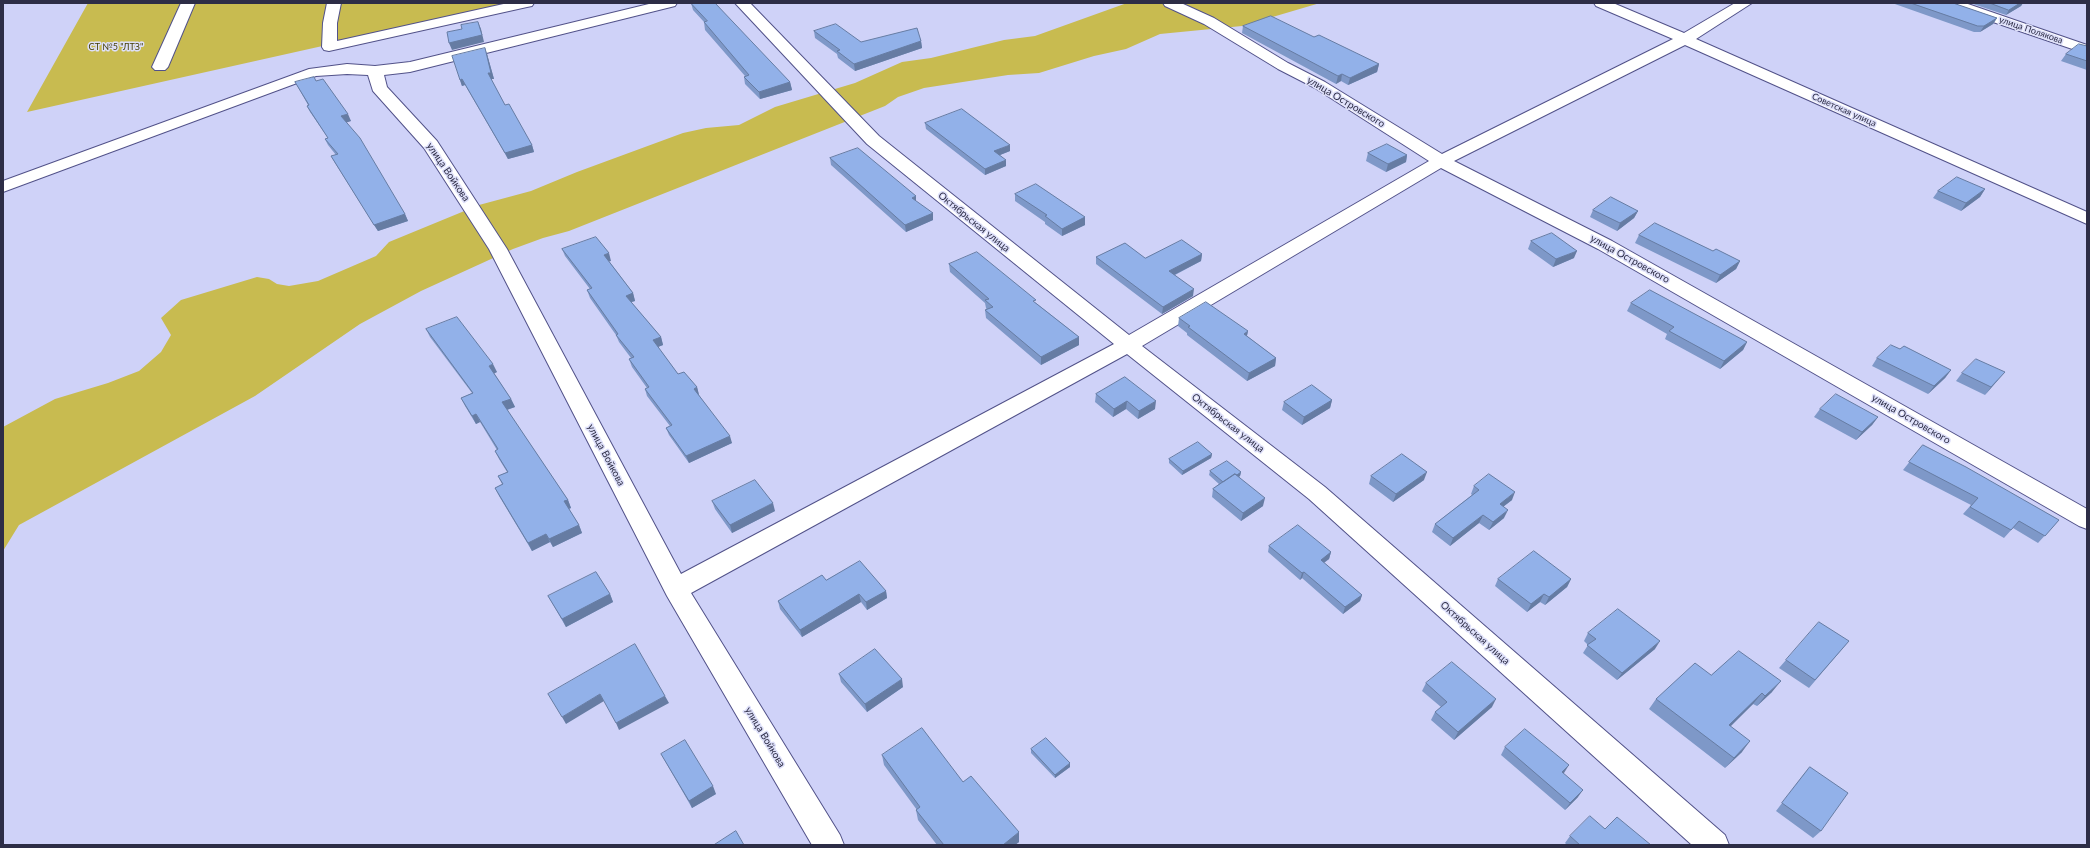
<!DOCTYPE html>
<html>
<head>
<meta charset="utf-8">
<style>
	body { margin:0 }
	#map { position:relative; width:2090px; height:848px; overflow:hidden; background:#cfd2f8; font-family:Lato,sans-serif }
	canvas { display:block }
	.frame { position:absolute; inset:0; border:4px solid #2d2d46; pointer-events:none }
</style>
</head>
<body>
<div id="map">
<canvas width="2090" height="848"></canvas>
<div class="frame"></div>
</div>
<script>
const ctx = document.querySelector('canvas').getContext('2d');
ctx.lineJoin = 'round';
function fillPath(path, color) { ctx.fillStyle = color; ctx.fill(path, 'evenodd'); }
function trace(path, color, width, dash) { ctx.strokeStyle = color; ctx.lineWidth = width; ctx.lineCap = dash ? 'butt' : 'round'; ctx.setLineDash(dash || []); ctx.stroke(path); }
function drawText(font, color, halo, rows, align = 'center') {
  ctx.font = font + ' Lato,sans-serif'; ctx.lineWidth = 3; ctx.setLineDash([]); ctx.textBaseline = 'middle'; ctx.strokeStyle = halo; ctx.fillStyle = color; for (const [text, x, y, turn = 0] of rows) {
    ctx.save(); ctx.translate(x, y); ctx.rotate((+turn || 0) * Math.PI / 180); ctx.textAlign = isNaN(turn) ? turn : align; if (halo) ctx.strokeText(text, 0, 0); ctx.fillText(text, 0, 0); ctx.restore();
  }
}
const green = new Path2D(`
	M88,3H515L27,112Z
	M1127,3H1320L1242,26L1160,34L1126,49L1094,56L1039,73L1008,75L924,88L898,97L885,106L569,231L543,238L513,249L421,291L360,324L255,396L19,525L3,551V427L55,399L108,383L139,371L161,352L171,335L161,318L181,300L257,277L269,279L277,284L289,286L318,281L376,256L389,242L479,205L531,191L577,172L683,133L706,128L739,125L775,107L855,83L902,62L931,58L1004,40L1035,36Z`);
const minor = new Path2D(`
	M181,3H195L168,67L165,70H155L152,67Z
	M327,3H341L337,23V41L508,3H534L532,6L527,7L329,51L324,50L322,47L323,23Z
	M653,3H677L675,6L410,72L384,75L387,87L437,141L507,249L681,574L1114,344L867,144L735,3H750L879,136L1129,335L1429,161L1315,88L1278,69L1204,24L1165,6L1163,3H1181L1214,18L1288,63L1325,82L1442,154L1673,39L1596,6L1594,3H1613L1684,33L1735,3H1752L1696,39L2087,212V224L1685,45L1454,161L1612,241L2087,509V529L2079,526L1598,249L1441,168L1142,346L1325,487L1725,835L1729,845H1692L1309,499L1127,354L691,593L840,835L844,845H812L667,596L489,249L424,148L373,91L368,75L347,74L316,76L3,192V181L309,69L347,64L375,66L410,62Z
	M1944,3H1965L2087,45V54L1946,6Z`);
const wall = new Path2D(`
	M691,3L790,82L792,90L760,99L745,84L744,77L745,76L705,30L704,22L693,10Z
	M1892,3H1953L1997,18L1993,24L1980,32H1974Z
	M1970,3H2023L2021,6L2006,15Z
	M1243,26L1314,37L1379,64L1377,72L1348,85L1341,81L1336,84L1242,33Z
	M814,31L861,42L921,41L922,48L855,71L838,58L837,54L815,38Z
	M2087,46V70L2061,61L2066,54Z
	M487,54L494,79H491L505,105L532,145L534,152L508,159L465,85L462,86L460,80Z
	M316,81L351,121L346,122L405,214L408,221L378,231L335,163L331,156L336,155L328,145L325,139L328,138L310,112L307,106L308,105L295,82Z
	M925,123L1010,151L1000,155L1006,166L985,175L926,129Z
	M1368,153L1407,155L1406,162L1386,172L1366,161Z
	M830,158L916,196V201L933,220L906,232L831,165Z
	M1985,189L1980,197L1961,211L1933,198L1938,191Z
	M1015,194L1085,217V225L1062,236L1045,224V222L1015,201Z
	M1593,210L1638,211L1634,218L1617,231L1590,217Z
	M1639,235L1740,261L1736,269L1716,283L1635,243Z
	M1531,241L1574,258L1553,267L1528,249Z
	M562,249L611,261H609L633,293L635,301L631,302L661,337L663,345L658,347L678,374L697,387L699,395L732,443L689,463L669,435L666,428L670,426L647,396L645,389L647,388L632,367L629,359L631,358L619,342L616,335L590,298L587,290L590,289L565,256Z
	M1202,254L1201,261L1175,275L1193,296L1162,314L1096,264V257L1145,258Z
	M949,264L1036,303L1079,337V345L1041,365L986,318L985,310H987L986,308L985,303L950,272Z
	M1631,303L1747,342L1743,350L1720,369L1665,339L1667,334L1627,311Z
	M1179,318L1248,331L1247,336L1276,358L1275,366L1247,381L1187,335V333L1178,326Z
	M426,329L497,372L494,373L511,399L515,407L507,410L568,500L571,508L569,509L579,525L582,533L553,547L550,542L532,551L499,496L495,488L502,484L498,476L507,472L499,459L495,451L497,450L480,422L476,424L465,406L461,398L472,393L430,337Z
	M1877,358L1951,370L1945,378L1928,394L1872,366Z
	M1962,373L1998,380L1985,395L1956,381Z
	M1125,377L1155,409L1138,419L1126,409L1113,417L1095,402L1096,394Z
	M1332,400L1330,408L1302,425L1282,410L1284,402Z
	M1820,409L1878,417L1872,425L1856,440L1814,417Z
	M1923,445L2059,520L2038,543L2013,528L2004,538L1963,514L1971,505L1903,470Z
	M1212,454L1211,458L1182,475L1169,463V459Z
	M1210,471L1241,472L1240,476L1239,477L1263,506L1241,521L1212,497L1213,489L1219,484L1209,475Z
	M1371,476L1424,480L1393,502L1369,484Z
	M1474,486L1512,500L1503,507L1504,518L1489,530L1479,523L1450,546L1432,532L1435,524L1472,495L1471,494Z
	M712,501L775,511L732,533L715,509Z
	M1269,546L1331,552L1329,559L1324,563L1362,595L1360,601L1343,614L1302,578L1300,580L1268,552Z
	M1498,579H1571L1567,587L1545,605L1540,602L1527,612L1495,586Z
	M826,580L886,591L887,598L867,610L861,602L802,637L780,609L778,601Z
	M610,594L613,602L566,627L548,596Z
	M1588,633L1655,649L1617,680L1583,653L1588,645L1584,641Z
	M1849,641L1809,688L1779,668L1786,660Z
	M839,674L903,687L867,712L841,682Z
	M1711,675L1772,692L1757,706L1753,704L1730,726L1742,752L1725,768L1649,709L1656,699Z
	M1426,683L1492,707L1454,740L1431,720L1435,712L1441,707L1422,691Z
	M1505,747L1564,773H1563L1578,797L1565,810L1501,755Z
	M1031,749L1070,767L1055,778L1031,753Z
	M661,754L716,794L692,808L665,761Z
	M882,755L963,782L1019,842L1015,845H937L918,820L916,810H917L884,765Z
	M1810,767L1821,831L1813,838L1776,811L1804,774Z
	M1605,829L1651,845H1567L1565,843L1570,836Z`);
const shadedWall = new Path2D(`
	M2020,3H2023L2021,6L2006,15L2009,10Z
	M1997,18L1993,24L1980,32L1984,26Z
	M478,22L481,29L484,42L452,50L449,43Z
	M921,41L922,48L855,71L854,64Z
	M485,48L487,54L494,79H490L488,73Z
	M1379,64L1377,72L1348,85L1350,78Z
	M1342,74L1341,81L1336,84L1338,76Z
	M462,79L465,85L462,86L460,80Z
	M790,82L792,90L760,99L759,92Z
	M348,114L351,121L345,123L341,116Z
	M532,145L534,152L508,159L505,153Z
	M1010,145V151L995,157L994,151Z
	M1407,155L1406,162L1386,172L1388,164Z
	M1006,160V166L985,175V169Z
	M1985,189L1980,197L1961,211L1966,203Z
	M916,196V203L912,198Z
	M1638,211L1634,218L1617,231L1620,223Z
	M933,213V220L906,232L905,225Z
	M405,214L408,221L378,231L374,225Z
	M1085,217V225L1062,236V229Z
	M1577,251L1574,258L1553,267L1556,259Z
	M609,253L611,261L606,262L604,255Z
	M1202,254L1201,261L1168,278L1169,271Z
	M1740,261L1736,269L1716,283L1720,275Z
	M1194,289L1193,296L1162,314L1163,307Z
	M633,293L635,301L628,303L626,296Z
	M1248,331L1246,339L1244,334Z
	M661,337L663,345L655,348L653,340Z
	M1079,337V345L1041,365V357Z
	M1747,342L1743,350L1720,369L1724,361Z
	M1276,358L1275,366L1247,381L1249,373Z
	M493,364L497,372L493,374L489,366Z
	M1951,370L1945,378L1928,394L1934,386Z
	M2005,372L1998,380L1985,395L1991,387Z
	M697,387L699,395L696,397L694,389Z
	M511,399L515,407L506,410L502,402Z
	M1332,400L1330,408L1302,425L1304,417Z
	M1127,401L1126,409L1113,417L1114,409Z
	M1156,401L1155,409L1138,419L1139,411Z
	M476,414L480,422L476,424L472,416Z
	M1878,417L1872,425L1856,440L1862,432Z
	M730,436L732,443L689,463L686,456Z
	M1212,454L1211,458L1182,475L1183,471Z
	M1241,472L1240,476L1223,487V483Z
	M1427,472L1424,480L1393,502L1396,494Z
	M1515,492L1512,500L1496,512L1500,504Z
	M1265,498L1263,506L1241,521L1243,513Z
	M568,500L571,508L568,509L564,501Z
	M773,503L775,511L732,533L730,525Z
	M1508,510L1504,518L1489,530L1493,522Z
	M1483,515L1479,523L1450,546L1453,538Z
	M579,525L582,533L553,547L549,539Z
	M546,534L550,542L532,551L528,543Z
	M1331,552L1329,559L1319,566L1321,560Z
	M1304,572L1302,578L1300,580L1302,573Z
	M1571,579L1567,587L1545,605L1549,597Z
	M886,591L887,598L867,610L866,602Z
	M610,594L613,602L566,627L562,619Z
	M859,594L861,602L802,637L800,630Z
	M1544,594L1540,602L1527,612L1531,604Z
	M1362,595L1360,601L1343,614L1345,607Z
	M1660,641L1655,649L1617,680L1622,673Z
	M902,679L903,687L867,712L865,704Z
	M1781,681L1772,692L1757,706L1765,696Z
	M1762,693L1753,704L1721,736L1729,725Z
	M600,694L604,701L566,724L562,717Z
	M665,696L669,703L619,730L616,723Z
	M1496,699L1492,707L1454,740L1458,732Z
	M1750,741L1742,752L1725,768L1734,758Z
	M1070,763V767L1055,778V775Z
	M1569,765L1564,773L1557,780L1562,772Z
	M713,786L716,794L692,808L689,801Z
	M1583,790L1578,797L1565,810L1570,803Z
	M1019,832V842L1015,845H1003Z`);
const building = new Path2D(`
	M691,3H715L790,82L759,92L744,77L749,75L704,22L707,21Z
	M1911,3H1953L1997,18L1984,26H1978Z
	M1990,3H2020L2009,10Z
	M1271,16L1314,37L1319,35L1379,64L1350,78L1342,74L1338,76L1243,26Z
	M478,22L482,35L449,43L447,32L462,29L461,25Z
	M836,24L861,42L917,28L921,41L854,64L837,51L840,50L814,31Z
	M2079,44L2087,46V61L2066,54Z
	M485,48L491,73H488L505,105L509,104L532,145L505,153L462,79L460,80L452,56Z
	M314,77L316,81L323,79L348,114L341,116L360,138L405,214L374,225L331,156L338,154L325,139L328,138L307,106L309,105L295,82Z
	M962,109L1010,145L994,151L1006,160L985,169L925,123Z
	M1387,144L1407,155L1388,164L1368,153Z
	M858,148L916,196L912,198L933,213L905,225L830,158Z
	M1957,177L1985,189L1966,203L1938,191Z
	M1036,184L1085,217L1062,229L1045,216L1047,215L1015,194Z
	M1611,197L1638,211L1620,223L1593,210Z
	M1655,223L1713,251L1716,249L1740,261L1720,275L1639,235Z
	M1552,233L1577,251L1556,259L1531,241Z
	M596,237L609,253L604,255L633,293L626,296L661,337L653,340L678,374L684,372L697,387L694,389L730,436L686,456L666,428L672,425L645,389L649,387L629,359L634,357L616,335L618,334L587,290L592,288L562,249Z
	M1182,240L1202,254L1169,271L1194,289L1163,307L1096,257L1125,243L1145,258Z
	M977,252L1036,300L1033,301L1079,337L1041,357L985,310L993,307L985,300L989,299L949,264Z
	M1650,290L1747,342L1724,361L1669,331L1674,327L1631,303Z
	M1206,302L1248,331L1244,334L1276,358L1249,373L1188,327L1190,326L1179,318Z
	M457,317L493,364L489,366L511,399L502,402L568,500L564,501L579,525L549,539L546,534L528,543L495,488L503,484L498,476L508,472L495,451L498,449L476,414L472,416L461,398L473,393L426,329Z
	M1891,345L1900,349L1904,346L1951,370L1934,386L1877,358Z
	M1976,359L2005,372L1991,387L1962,373Z
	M1125,377L1156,401L1139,411L1127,401L1114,409L1096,394Z
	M1312,385L1332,400L1304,417L1284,402Z
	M1836,394L1878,417L1862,432L1820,409Z
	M1198,442L1212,454L1183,471L1169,459Z
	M1923,445L1966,467L2059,520L2045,536L2019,521L2011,530L1970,507L1978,498L1909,462Z
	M1402,454L1427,472L1396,494L1371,476Z
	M1227,461L1241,472L1237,475L1235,474L1223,482L1210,471Z
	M1235,474L1265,498L1243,513L1213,489Z
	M1489,474L1515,492L1500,504L1508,510L1493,522L1483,515L1453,538L1435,524L1479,490L1474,486Z
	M755,480L773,503L730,525L712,501Z
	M1298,525L1331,552L1321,560L1362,595L1345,607L1304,572L1302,573L1269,546Z
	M1534,551L1571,579L1549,597L1544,594L1531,604L1498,579Z
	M860,561L886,591L866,602L859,594L800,630L778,601L822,575L826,580Z
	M596,572L610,594L562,619L548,596Z
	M1618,609L1660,641L1622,673L1587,645L1596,639L1588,633Z
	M1819,622L1849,641L1815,680L1786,660Z
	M635,644L665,696L616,723L600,694L562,717L548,694Z
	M875,649L902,679L865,704L839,674Z
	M1739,651L1781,681L1765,696L1762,693L1729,725L1750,741L1734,758L1656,699L1695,663L1711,675Z
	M1452,662L1496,699L1458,732L1435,712L1447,702L1426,683Z
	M922,728L963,782L971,776L1019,832L1003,845H944L916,810L920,807L882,755Z
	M1525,729L1569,765L1562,772L1583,790L1570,803L1505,747Z
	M1046,738L1070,763L1055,775L1031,749Z
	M685,740L713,786L689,801L661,754Z
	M1810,767L1848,793L1821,831L1782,803Z
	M1590,816L1605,829L1617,817L1651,845H1580L1570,836Z
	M736,831L744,845H714Z`);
const farStreetnames = [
	["улица Полякова",2031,30,19],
	["Советская улица",1844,110,24]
];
const farParknames = [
	["СТ №5 \"ЛТЗ\"",116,47]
];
const streetNames = [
	["улица Островского",1346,102,31],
	["улица Войкова",448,172,56],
	["Октябрьская улица",974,222,39],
	["улица Островского",1630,259,29],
	["улица Островского",1911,419,30],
	["Октябрьская улица",1228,423,38],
	["улица Войкова",606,455,62],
	["Октябрьская улица",1475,633,42],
	["улица Войкова",765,737,59]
];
fillPath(green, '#c8bb50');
trace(minor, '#525289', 2);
fillPath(minor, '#fff');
fillPath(wall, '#7e98c8');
fillPath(shadedWall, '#667ca3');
fillPath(building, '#92b1e9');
trace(building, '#667ca3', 1);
drawText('9px', '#2d2d46', '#dee0fa', farStreetnames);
drawText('9px', '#433d01', '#dee0fa', farParknames);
drawText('10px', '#2d2d46', '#dee0fa', streetNames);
</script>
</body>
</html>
